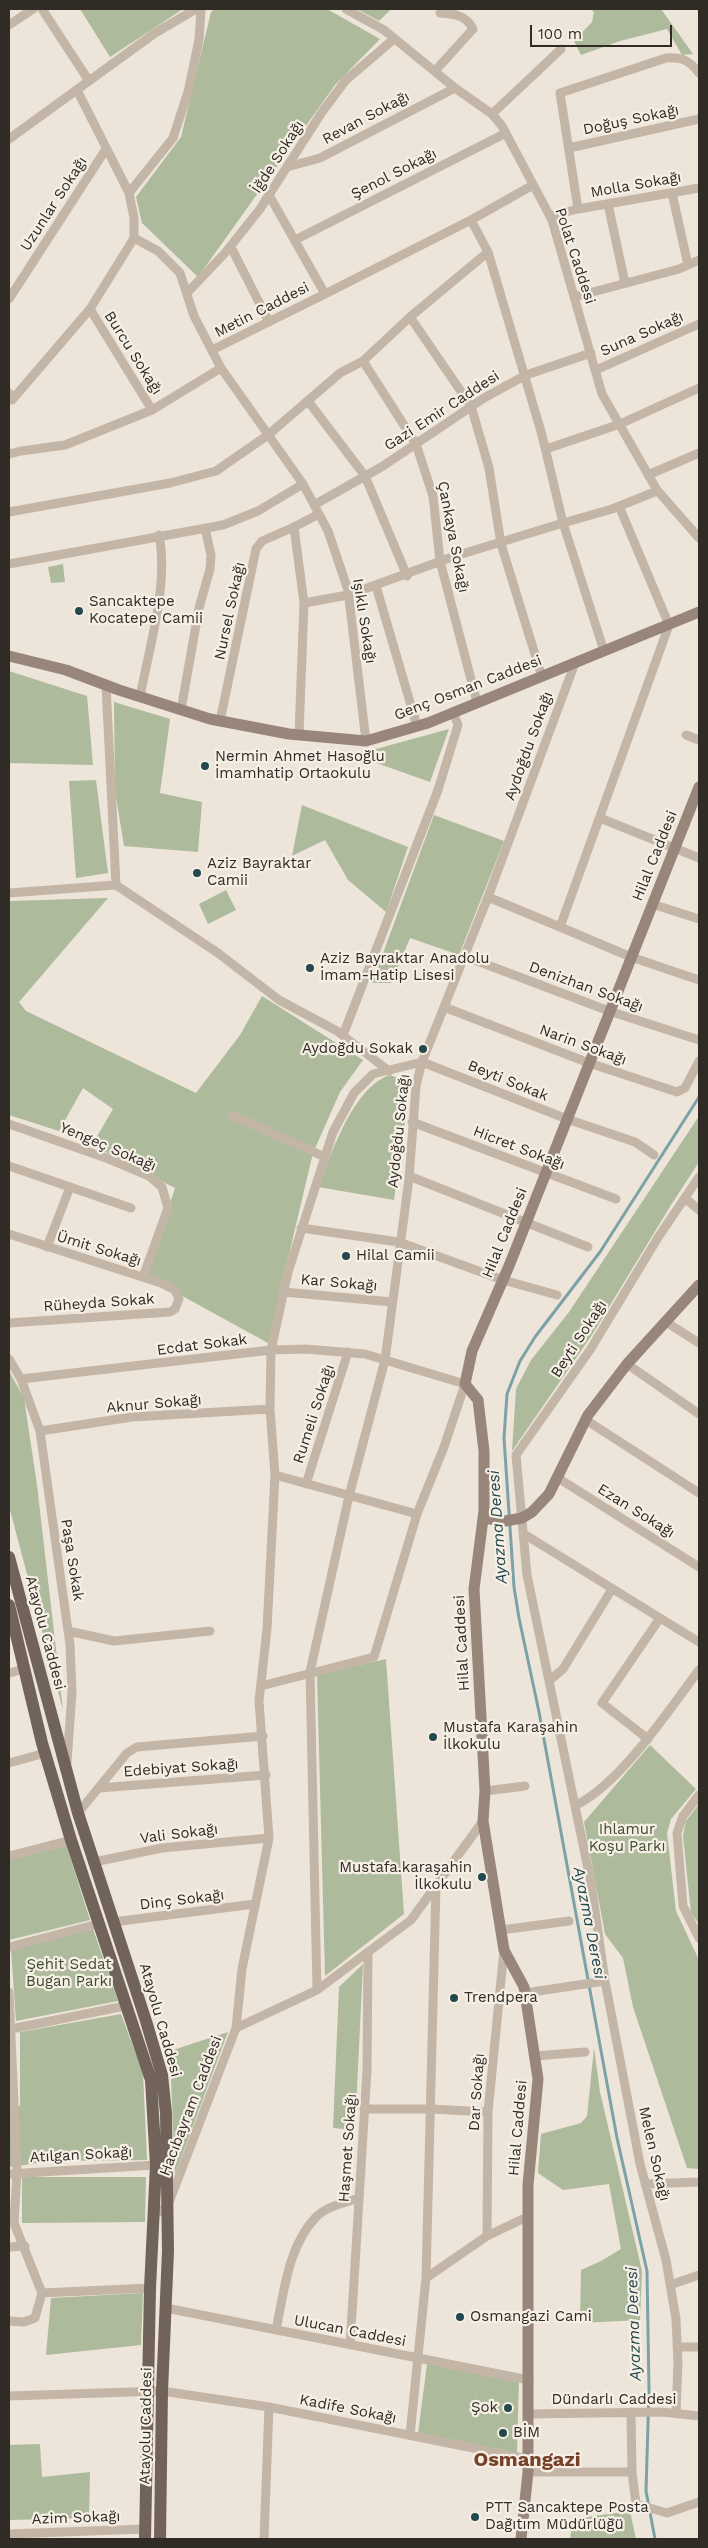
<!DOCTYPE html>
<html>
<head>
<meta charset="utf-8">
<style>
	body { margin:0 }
	#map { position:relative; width:708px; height:2548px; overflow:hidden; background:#ede5d9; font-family:"Work Sans",sans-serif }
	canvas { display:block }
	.frame { position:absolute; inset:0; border:10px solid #312b26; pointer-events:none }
	.scale { position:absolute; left:530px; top:25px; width:142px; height:22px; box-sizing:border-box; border:2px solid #312b26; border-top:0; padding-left:6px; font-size:15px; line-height:18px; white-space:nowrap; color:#312b26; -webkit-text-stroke:4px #f6efe5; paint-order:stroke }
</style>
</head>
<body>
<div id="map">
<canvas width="708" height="2548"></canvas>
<div class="frame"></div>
<div class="scale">100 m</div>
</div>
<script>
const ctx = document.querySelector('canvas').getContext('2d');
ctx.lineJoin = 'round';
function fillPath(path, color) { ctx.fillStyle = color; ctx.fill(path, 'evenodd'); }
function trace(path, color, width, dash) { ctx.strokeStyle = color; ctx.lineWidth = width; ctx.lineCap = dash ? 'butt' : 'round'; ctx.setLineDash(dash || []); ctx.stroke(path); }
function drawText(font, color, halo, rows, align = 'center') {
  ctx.font = font + ' "Work Sans",sans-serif'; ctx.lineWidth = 4.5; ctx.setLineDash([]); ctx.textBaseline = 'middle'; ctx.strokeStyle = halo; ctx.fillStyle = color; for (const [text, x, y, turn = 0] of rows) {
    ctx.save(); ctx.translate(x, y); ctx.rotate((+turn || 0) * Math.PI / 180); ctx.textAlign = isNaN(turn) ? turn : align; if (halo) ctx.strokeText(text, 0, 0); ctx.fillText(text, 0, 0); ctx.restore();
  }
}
const green = new Path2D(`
	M80,9H183L110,57Z
	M215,9H327L380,39L335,85L198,277L142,223L136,197L181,137L211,12Z
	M357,9H391L379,21Z
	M590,9H661L693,54L682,55L667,29L620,41L581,55L574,41L592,22L594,12Z
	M63,564L65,582L51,583L48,567Z
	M9,671L87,696L93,765L9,763Z
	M114,702L170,719L160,793L202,802L198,852L124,846L115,791Z
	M449,729L430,782L354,755Z
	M96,780L108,873L76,878L69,781Z
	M302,805L408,847L386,912L348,880L325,840L292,856Z
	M434,815L504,841L459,955L410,938L391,983H372Z
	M226,890L236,910L208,924L199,904Z
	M108,898L19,1002L26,1011L196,1093L240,1035L262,996L363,1060L340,1092L313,1153L268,1343L146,1276L175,1188L92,1145L113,1109L83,1088L59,1131L9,1115V901Z
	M390,1075L403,1080L410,1086L394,1200L318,1187C332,1153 353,1087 390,1075Z
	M699,1116V1162L671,1205L592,1335L512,1451L516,1389L531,1360L569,1312Z
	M9,1371L24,1398L37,1485L63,1710L9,1506Z
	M386,1659L404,1914L325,1976L317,1675Z
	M650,1745L696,1789L671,1819L667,1833L676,1911L699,1960V2169L687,2168L633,2007L623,1958L605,1934L584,1822Z
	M699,1804V1924L691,1913L683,1836L686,1821Z
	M65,1841L90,1920L9,1940V1856Z
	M93,1929L118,2001L16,2021L11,1950Z
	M363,1964L355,2130L333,2128L339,1987Z
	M121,2014L143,2073L147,2160L53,2161L9,2167V2107L20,2106V2032Z
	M228,2032L175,2174L171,2078L164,2053Z
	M594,2048L600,2092L642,2271L640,2320L580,2323L581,2270L601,2261L621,2249L609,2184L563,2190L538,2173L541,2134L581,2123L587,2116Z
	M22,2177H146L145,2222L22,2223Z
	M143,2293L141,2345L46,2355L51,2298Z
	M427,2364L519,2379L517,2453L418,2434Z
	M40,2444L42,2477L90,2472L89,2518L9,2520V2445Z
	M630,2511L636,2539H570L573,2519Z`);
const stream = new Path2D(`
	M655,2539L646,2491L649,2390L647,2271L617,2138L539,1712L519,1618L514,1587L504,1438L507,1394L520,1361L535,1337L600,1252L699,1097`);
const street = new Path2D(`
	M42,9L89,81
	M346,9L384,30L455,88L492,114L502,126L552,220L602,394L657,490L699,538
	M9,25L33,9
	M435,71L473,29C466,15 455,14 440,13
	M77,90L129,193L173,138L188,92L199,40L201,9
	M492,114L561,49
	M9,139L155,33L196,9
	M569,148L699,119
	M287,167L320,158L455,88
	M672,193L688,265
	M608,204L625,283
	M578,209L699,188
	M550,216L578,209L560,93L666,58C682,57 689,60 699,73
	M471,220L533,185
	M295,240L506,133
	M231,247L269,322
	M488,252L542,435L563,523L612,509L657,491
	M187,293L225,253L260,209L322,112L346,80L394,39
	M574,297L679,269L699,260
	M9,299L106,149
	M90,309L152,410
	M410,317L471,406L489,468L501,544L542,677
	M212,350L325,294
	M363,361L416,444L433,496L440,561L477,702
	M596,370L699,324
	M9,393L12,400L90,309L134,238V218L129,193
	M308,401L365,476L407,576
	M546,449L620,424L699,388
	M9,454L21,451L65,445L152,410L221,368L194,316L180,273L158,251L134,238
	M648,475L699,453
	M303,484L328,531L348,590L366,741
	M314,505L383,466L484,398L526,375L591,353
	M9,512L170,483L216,471L268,435L340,373L363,361L410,317L488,252L471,220L325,294L269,195
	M319,514L294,527L304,603L348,595L452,557L563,523L604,651
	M9,564L223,525L258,511L303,484L221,368
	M376,586L417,726
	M106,685L116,885L218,953L279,1000L337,1031L389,1071
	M140,697C149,648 169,584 159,535
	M181,710L199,608L210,569L211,555L205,528
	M220,721L256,549L262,541L294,527
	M299,735L304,603
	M686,735L699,740
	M600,818L699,858
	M9,893L116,885
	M488,897L560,927L669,625L619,506
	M652,904L699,919
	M560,927L631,957L699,980
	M464,956L609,1011L699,1040
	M444,1007L589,1063L677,1092L685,1088L699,1061
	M343,1035L438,790L458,725L453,712
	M232,1115L325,1157
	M412,1122L616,1199
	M9,1124L109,1159L149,1176L162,1187L168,1208L143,1277
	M9,1166L131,1208
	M409,1176L588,1247
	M685,1198L699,1210
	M301,1228L399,1242L503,1280L557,1295
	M9,1234L161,1283L175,1290L179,1299L175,1309L170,1312L9,1323
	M47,1247L70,1187
	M284,1292L392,1302
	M666,1322L699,1343
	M9,1359L21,1379L40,1431L70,1645L72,1692L67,1763
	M627,1364L699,1414
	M21,1379L271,1350L306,1349L365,1354L465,1384L444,1447L417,1514L374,1657L261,1686
	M586,1420L699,1493
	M40,1431L132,1417L270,1409
	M275,1475L417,1514
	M558,1478L699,1567
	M306,1484L348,1352
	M524,1534L660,1618L602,1703L648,1739
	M660,1618L699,1642
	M68,1631L114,1641L210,1631
	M9,1673L24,1669
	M550,1680L563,1669L612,1589
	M9,1763L45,1753
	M99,1788L266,1775
	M485,1791L525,1786
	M699,1795L683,1816L677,1833L683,1906L699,1938
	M576,1805C620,1784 669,1710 699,1670
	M78,1813L127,1753L137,1747L263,1736
	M9,1856L71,1840
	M94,1862L162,1848L269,1838
	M436,1886L426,2278L487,2236L529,2216
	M113,1922L255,1904
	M501,1930L569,1921
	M9,1947L98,1924
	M317,1990L310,1672L349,1496L385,1360L409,1179L416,1086L422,1062L488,897L575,663
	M9,1992L17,2172L14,2223L42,2293L150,2288
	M525,1993L605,1981
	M236,2028L242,1969L269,1838L259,1701L267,1629L275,1475L270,1409L271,1350L288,1272L333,1132L354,1093L373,1074L422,1062L567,1119L635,1142L654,1155
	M11,2029L125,2006
	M535,2056L585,2052
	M364,2109H431L488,2112
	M9,2174L156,2165
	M645,2184L699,2182
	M153,2216L168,2205L236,2028L317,1990L411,1920L483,1821
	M487,2236L488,2112L504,1950
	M9,2247L25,2246
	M670,2285L699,2275
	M166,2308L529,2380
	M9,2321L24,2322L35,2318L42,2293
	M276,2330C284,2292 288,2246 316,2217C327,2206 344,2203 359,2198
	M350,2345L367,2071L368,1952
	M677,2347H699
	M9,2396L162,2391L269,2407L528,2459
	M676,2413L678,2363L676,2319L666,2260L640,2164L605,1981L591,1883L527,1575L516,1455L590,1350L659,1236L699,1177
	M529,2414L662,2412L699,2416
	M410,2435L426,2278
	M528,2472H632L631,2412
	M632,2472L636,2504L667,2513L699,2502
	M9,2534L144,2529
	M264,2539L269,2407`);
const secondary = new Path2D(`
	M9,656L66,670L119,690L210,719L289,734L366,741L428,723L699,612
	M483,1518L505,1521L522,1518L532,1512L549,1494L588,1415L627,1364L699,1285
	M521,2539L528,2472V2185L538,2079L524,1987L504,1950L483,1821L485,1791L474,1589L484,1511V1451L478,1400L465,1384L472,1351L509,1266L699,787`);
const primary = new Path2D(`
	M9,1557L78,1813L146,2021L162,2075L166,2113L168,2251L162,2391L160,2539
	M9,1605L42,1743L71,1840L151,2080L156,2165L150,2288L145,2539`);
const markers = [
	[79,611,5,"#22474d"],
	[205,766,5,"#22474d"],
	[197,873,5,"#22474d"],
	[310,968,5,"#22474d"],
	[423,1049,5,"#22474d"],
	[346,1256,5,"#22474d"],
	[433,1737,5,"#22474d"],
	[482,1877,5,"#22474d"],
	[454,1998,5,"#22474d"],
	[460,2317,5,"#22474d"],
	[508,2408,5,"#22474d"],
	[503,2433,5,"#22474d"],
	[475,2517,5,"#22474d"]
];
const streetNames = [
	["Revan Sokağı",366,118,-28],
	["Doğuş Sokağı",631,120,-12],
	["İğde Sokağı",278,157,-57],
	["Şenol Sokağı",394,174,-27],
	["Molla Sokağı",636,185,-10],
	["Uzunlar Sokağı",54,204,-57],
	["Polat Caddesi",575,256,72],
	["Metin Caddesi",262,310,-27],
	["Suna Sokağı",642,334,-24],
	["Burcu Sokağı",133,353,58],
	["Gazi Emir Caddesi",442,411,-33],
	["Çankaya Sokağı",453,537,79],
	["Nursel Sokağı",230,611,-78],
	["Işıklı Sokağı",364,621,81],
	["Genç Osman Caddesi",468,688,-21],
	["Aydoğdu Sokağı",529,746,-70],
	["Hilal Caddesi",655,856,-68],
	["Denizhan Sokağı",586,987,20],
	["Narin Sokağı",583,1045,20],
	["Beyti Sokak",508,1081,22],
	["Aydoğdu Sokağı",399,1131,-84],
	["Yengeç Sokağı",108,1147,23],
	["Hicret Sokağı",519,1148,21],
	["Hilal Caddesi",505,1233,-68],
	["Ümit Sokağı",99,1249,17],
	["Kar Sokağı",339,1283,5],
	["Rüheyda Sokak",99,1303,-4],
	["Beyti Sokağı",579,1339,-57],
	["Ecdat Sokak",202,1345,-7],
	["Aknur Sokağı",154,1404,-5],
	["Rumeli Sokağı",314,1414,-72],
	["Ezan Sokağı",636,1511,32],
	["Paşa Sokak",72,1560,81],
	["Atayolu Caddesi",45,1633,75],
	["Hilal Caddesi",462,1643,-93],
	["Edebiyat Sokağı",181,1768,-4],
	["Vali Sokağı",179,1834,-7],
	["Dinç Sokağı",182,1900,-7],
	["Atayolu Caddesi",160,2020,74],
	["Dar Sokağı",477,2092,-86],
	["Hacıbayram Caddesi",191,2106,-69],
	["Hilal Caddesi",518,2128,-85],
	["Haşmet Sokağı",348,2148,-86],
	["Melen Sokağı",654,2154,77],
	["Atılgan Sokağı",81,2155,-3],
	["Ulucan Caddesi",350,2331,11],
	["Dündarlı Caddesi",614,2400],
	["Kadife Sokağı",348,2409,11],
	["Atayolu Caddesi",146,2426,-89],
	["Azim Sokağı",76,2518,-2]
];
const poiNames = [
	["Sancaktepe",89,602],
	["Kocatepe Camii",89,619],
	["Nermin Ahmet Hasoğlu",215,757],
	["İmamhatip Ortaokulu",215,774],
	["Aziz Bayraktar",207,864],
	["Camii",207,881],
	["Aziz Bayraktar Anadolu",320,959],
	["İmam-Hatip Lisesi",320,976],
	["Aydoğdu Sokak",413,1049,"right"],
	["Hilal Camii",356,1256],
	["Mustafa Karaşahin",443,1728],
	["İlkokulu",443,1745],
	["Mustafa.karaşahin",472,1868,"right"],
	["İlkokulu",472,1885,"right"],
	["Trendpera",464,1998],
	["Osmangazi Cami",470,2317],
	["Şok",498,2408,"right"],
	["BİM",513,2433],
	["PTT Sancaktepe Posta",485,2508],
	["Dağıtım Müdürlüğü",485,2525]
];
const parkNames = [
	["Ihlamur",627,1830],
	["Koşu Parkı",627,1847],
	["Şehit Sedat",69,1965],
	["Bugan Parkı",69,1982]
];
const waterNames = [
	["Ayazma Deresi",498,1527,-94],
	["Ayazma Deresi",589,1923,79],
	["Ayazma Deresi",634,2324,-92]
];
const districtNames = [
	["Osmangazi",527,2460]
];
fillPath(green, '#aeba9c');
trace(stream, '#7ca2a7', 3);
trace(street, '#c4b6a7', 9);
trace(secondary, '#978679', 11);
trace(primary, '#716359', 12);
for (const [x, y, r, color] of markers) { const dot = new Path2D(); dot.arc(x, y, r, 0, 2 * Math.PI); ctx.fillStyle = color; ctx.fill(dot); trace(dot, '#f6efe5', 2); }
drawText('15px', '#312b26', '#f6efe5', streetNames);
drawText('15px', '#312b26', '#f6efe5', poiNames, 'left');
drawText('15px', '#3f4c2d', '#f6efe5', parkNames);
drawText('italic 16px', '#22474d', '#f6efe5', waterNames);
drawText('bold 20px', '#76422a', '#f6efe5', districtNames);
</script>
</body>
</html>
